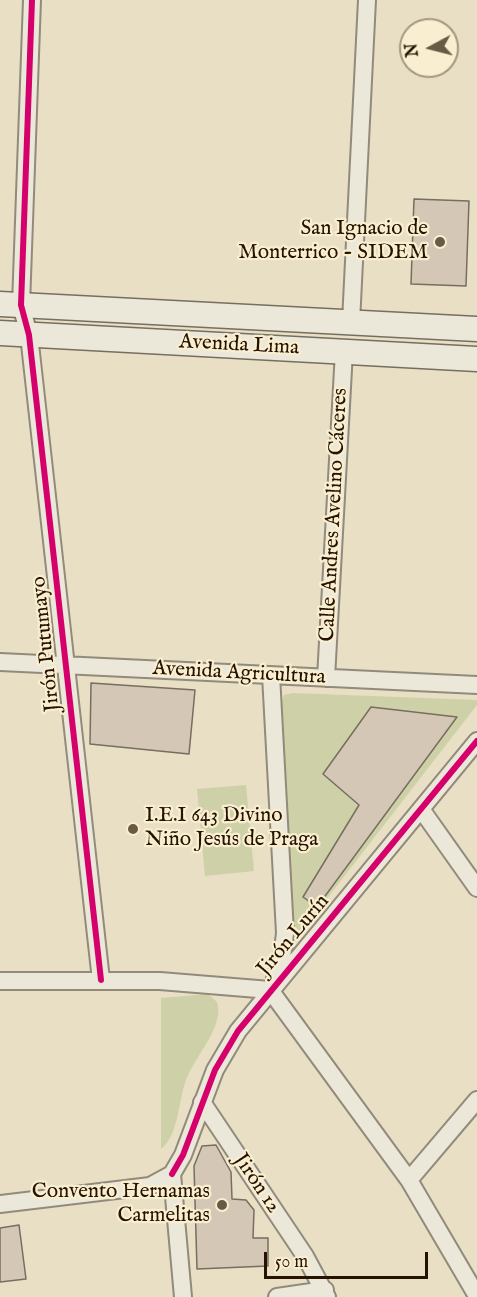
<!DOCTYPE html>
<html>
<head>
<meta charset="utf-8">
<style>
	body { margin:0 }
	#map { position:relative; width:477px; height:1297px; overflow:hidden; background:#e8dfc5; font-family:"IM FELL English",serif }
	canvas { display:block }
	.north { position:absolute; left:399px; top:18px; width:60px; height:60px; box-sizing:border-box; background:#f9efd0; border:2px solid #a4977d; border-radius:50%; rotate:263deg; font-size:16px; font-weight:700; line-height:24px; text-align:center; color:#251200 }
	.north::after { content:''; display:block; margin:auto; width:21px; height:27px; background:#695a45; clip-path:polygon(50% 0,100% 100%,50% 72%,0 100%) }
	.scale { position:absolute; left:264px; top:1252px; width:164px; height:27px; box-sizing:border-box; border:3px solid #251200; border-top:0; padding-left:8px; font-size:18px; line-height:21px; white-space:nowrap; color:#251200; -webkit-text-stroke:4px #f9efd0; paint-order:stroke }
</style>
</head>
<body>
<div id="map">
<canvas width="477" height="1297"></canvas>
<div class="north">N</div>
<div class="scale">50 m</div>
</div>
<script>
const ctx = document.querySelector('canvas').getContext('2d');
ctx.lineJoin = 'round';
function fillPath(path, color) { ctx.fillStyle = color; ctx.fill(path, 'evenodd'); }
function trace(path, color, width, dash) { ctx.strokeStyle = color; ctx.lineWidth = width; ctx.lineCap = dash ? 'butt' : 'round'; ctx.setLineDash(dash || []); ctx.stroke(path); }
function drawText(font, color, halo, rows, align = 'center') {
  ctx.font = font + ' "IM FELL English",serif'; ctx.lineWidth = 4.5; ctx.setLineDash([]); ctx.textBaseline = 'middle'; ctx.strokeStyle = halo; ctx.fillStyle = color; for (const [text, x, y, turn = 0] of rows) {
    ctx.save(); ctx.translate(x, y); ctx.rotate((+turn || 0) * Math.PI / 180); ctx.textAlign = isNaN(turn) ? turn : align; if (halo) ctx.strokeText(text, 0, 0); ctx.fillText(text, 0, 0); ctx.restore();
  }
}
const green = new Path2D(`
	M293,693L477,700V705L291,945L279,707L284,695Z
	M246,785L254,871L205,876L197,789Z
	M208,994L217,1002C225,1026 195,1056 186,1080C178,1101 179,1135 161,1149V998Z`);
const building = new Path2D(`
	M414,199L469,201L466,286L411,284Z
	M91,683L195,690L189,754L90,744Z
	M371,707L457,717L317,907L303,897L359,805L323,774Z
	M216,1145L231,1172L232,1199L246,1200L254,1210L253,1238H268V1266L197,1269L194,1166L202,1146Z
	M19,1225L26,1279L0,1282V1228Z`);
const street = new Path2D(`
	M32,0L21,305L29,335L101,980
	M351,322L367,0
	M0,662L477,685
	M271,675L285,933L282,958L275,978
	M326,678L344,351
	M421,809L477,888
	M0,981H160L270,990
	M270,990L409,1180L477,1296
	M202,1102L305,1256L327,1297
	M172,1174L183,1155L215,1070L238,1031L477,741
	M172,1174L183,1297
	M409,1180L477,1100
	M0,1204L150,1186L172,1174
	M277,1297L325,1290`);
const secondary = new Path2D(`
	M0,304L477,329
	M0,333L477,359`);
const cycleway = new Path2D(`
	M32,0L21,305L29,335L101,980
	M172,1174L183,1155L215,1070L238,1031L477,741`);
const markers = [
	[440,242,6,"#695a45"],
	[133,829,6,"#695a45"],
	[222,1205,6,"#695a45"]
];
const poiNames = [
	["San Ignacio de",428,230],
	["Monterrico - SIDEM",428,254],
	["I.E.I 643 Divino",145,817,"left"],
	["Niño Jesús de Praga",145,841,"left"],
	["Convento Hernamas",210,1193],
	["Carmelitas",210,1217]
];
const streetNames = [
	["Avenida Lima",239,346,3],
	["Calle Andres Avelino Cáceres",335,515,-87],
	["Jirón Putumayo",47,644,-96],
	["Avenida Agricultura",239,674,3],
	["Jirón Lurín",294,936,-50],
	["Jirón 12",256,1184,56]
];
fillPath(green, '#ced1a8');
fillPath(building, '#d5c7b6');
trace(building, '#766e5f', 1.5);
trace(street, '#928a7a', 20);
trace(secondary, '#766e5f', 27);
trace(street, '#ebe7d9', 16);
trace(secondary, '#ebe7d9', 24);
trace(cycleway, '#d6006c', 6);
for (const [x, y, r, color] of markers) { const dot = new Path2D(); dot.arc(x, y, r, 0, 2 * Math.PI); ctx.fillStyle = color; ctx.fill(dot); trace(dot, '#f9efd0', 2); }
drawText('21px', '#251200', '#f9efd0', poiNames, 'right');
drawText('21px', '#251200', '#f9efd0', streetNames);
</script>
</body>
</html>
